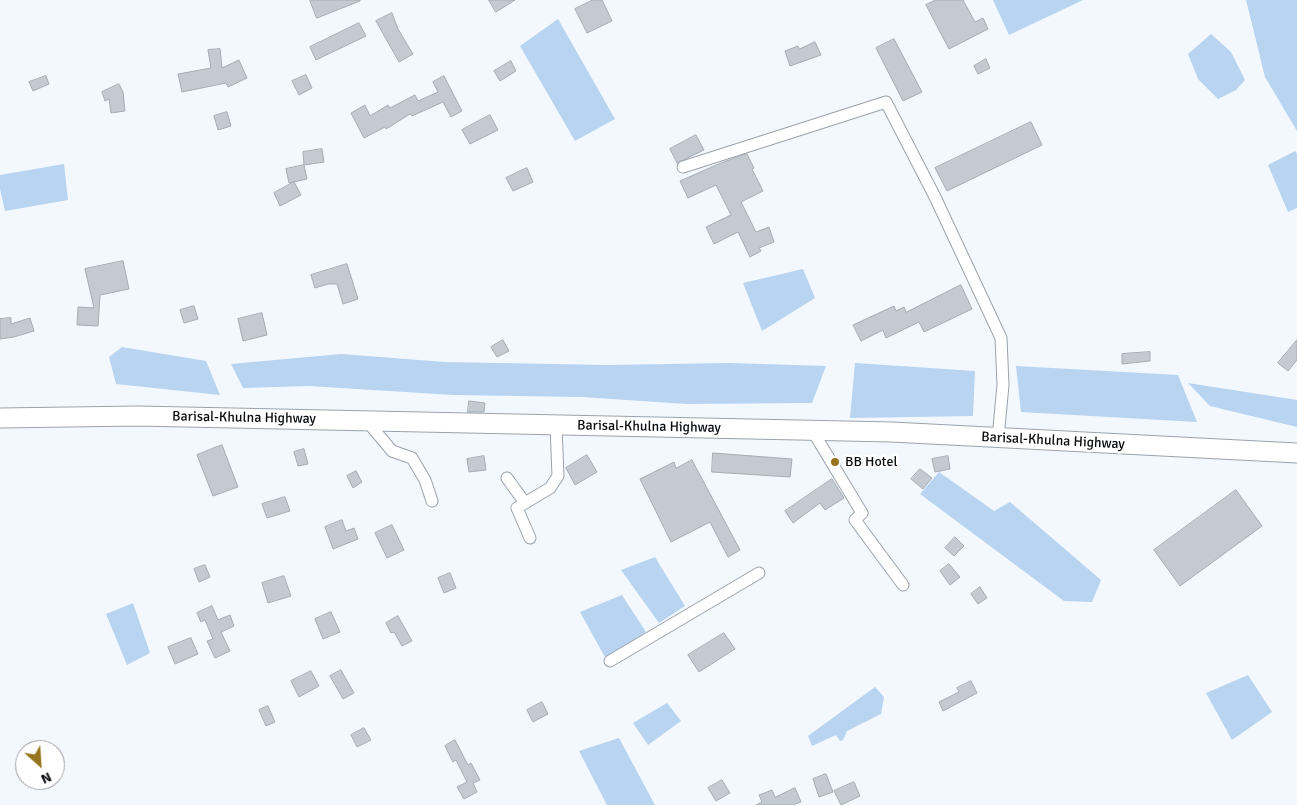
<!DOCTYPE html>
<html>
<head>
<meta charset="utf-8">
<style>
	body { margin:0 }
	#map { position:relative; width:1297px; height:805px; overflow:hidden; background:#f2f8fe; font-family:Signika,sans-serif }
	canvas { display:block }
	.north { position:absolute; left:15px; top:740px; width:50px; height:50px; box-sizing:border-box; background:#fff; border:1px solid #9d9d9f; border-radius:50%; rotate:154deg; font-size:14px; font-weight:700; line-height:20px; text-align:center; color:#090b0e }
	.north::after { content:''; display:block; margin:auto; width:18px; height:22px; background:#98761f; clip-path:polygon(50% 0,100% 100%,50% 72%,0 100%) }
</style>
</head>
<body>
<div id="map">
<canvas width="1297" height="805"></canvas>
<div class="north">N</div>
</div>
<script>
const ctx = document.querySelector('canvas').getContext('2d');
ctx.lineJoin = 'round';
function fillPath(path, color) { ctx.fillStyle = color; ctx.fill(path, 'evenodd'); }
function trace(path, color, width, dash) { ctx.strokeStyle = color; ctx.lineWidth = width; ctx.lineCap = dash ? 'butt' : 'round'; ctx.setLineDash(dash || []); ctx.stroke(path); }
function drawText(font, color, halo, rows, align = 'center') {
  ctx.font = font + ' Signika,sans-serif'; ctx.lineWidth = 5; ctx.setLineDash([]); ctx.textBaseline = 'middle'; ctx.strokeStyle = halo; ctx.fillStyle = color; for (const [text, x, y, turn = 0] of rows) {
    ctx.save(); ctx.translate(x, y); ctx.rotate((+turn || 0) * Math.PI / 180); ctx.textAlign = isNaN(turn) ? turn : align; if (halo) ctx.strokeText(text, 0, 0); ctx.fillText(text, 0, 0); ctx.restore();
  }
}
const water = new Path2D(`
	M993,0H1083L1009,35Z
	M1246,0H1297V131L1265,77Z
	M558,19L615,119L575,141L520,46Z
	M1211,34L1231,52L1245,80L1236,90L1218,99L1198,79L1188,54Z
	M1295,151L1297,154V208L1288,212L1268,165Z
	M64,164L68,200L5,211L0,189V175Z
	M803,269L815,298L762,331L743,283Z
	M122,347L206,361L220,395L116,384L109,357Z
	M341,354L445,362L607,365L729,363L826,366L812,403L687,404L582,397L453,395L309,386L243,388L231,364Z
	M855,363L975,371L973,416L850,418Z
	M1016,366L1178,375L1197,422L1021,412Z
	M1188,383L1297,400V427L1210,406Z
	M939,472L994,511L1010,502L1101,580L1092,602L1064,601L920,494Z
	M655,557L685,606L659,623L621,570Z
	M622,595L646,632L606,659L580,612Z
	M133,603L150,653L127,665L106,614Z
	M1248,675L1272,712L1232,740L1206,693Z
	M875,687L884,697L881,714L847,731L843,740L840,741L836,735L812,746L808,736Z
	M667,703L681,721L648,745L633,723Z
	M619,738L655,805H607L579,751Z`);
const building = new Path2D(`
	M310,0H360V1L317,18Z
	M489,0H515L496,12Z
	M593,0H602L612,21L587,33L575,9Z
	M936,0H963L975,22L983,18L988,29L949,49L926,5Z
	M392,13L398,29L413,54L399,62L376,21Z
	M359,23L366,36L316,60L310,47Z
	M894,39L922,92L903,101L876,48Z
	M815,42L821,55L790,66L785,51L798,46L799,49Z
	M220,49L222,68L239,60L247,78L228,87L226,83L182,92L178,74L211,68L208,50Z
	M986,59L990,68L978,74L974,66Z
	M511,61L516,71L500,81L494,71Z
	M306,75L312,88L299,95L292,81Z
	M46,76L49,84L33,91L29,82Z
	M444,76L462,111L451,117L443,102L412,116L410,114L386,129L385,127L364,138L351,113L365,105L370,116L388,105L390,108L415,95L418,101L438,92L433,82Z
	M119,84L123,92L125,111L111,113L109,99L105,101L102,92Z
	M227,112L231,126L218,130L214,116Z
	M490,115L498,130L470,144L462,130Z
	M1031,122L1042,145L947,191L935,168Z
	M696,135L704,150L677,163L670,149Z
	M322,149L324,162L304,165L303,152Z
	M747,154L754,168L752,169L763,191L741,202L756,232L769,227L774,242L759,248L761,251L750,257L738,232L714,244L706,227L731,215L716,185L688,198L680,181L721,163Z
	M304,165L307,179L289,183L286,169Z
	M527,168L533,182L513,191L506,178Z
	M294,182L301,195L280,206L274,193Z
	M123,261L129,289L100,295L98,326L77,325L78,307L94,308L85,269Z
	M347,264L358,299L343,304L337,284H328L315,288L311,275Z
	M961,285L972,309L924,332L919,322L886,338L883,330L861,341L853,325L894,306L896,311L904,307L906,312Z
	M194,306L198,319L184,323L180,310Z
	M262,313L267,335L243,341L238,319Z
	M11,318V324L30,318L34,331L14,337L0,339V319Z
	M503,340L509,351L497,357L491,347Z
	M1297,340V360L1288,371L1278,363Z
	M1150,352V361L1122,364V354Z
	M469,401L485,403L484,412H468Z
	M222,445L238,487L213,496L197,455Z
	M304,449L308,464L298,466L294,452Z
	M713,453L792,459L790,477L712,472Z
	M587,455L597,472L575,485L566,468Z
	M484,456L486,470L469,472L467,459Z
	M948,456L950,469L935,472L932,459Z
	M692,460L740,550L728,557L710,522L671,542L640,479L674,462L676,468Z
	M920,469L932,478L923,489L911,479Z
	M356,471L362,482L353,488L347,476Z
	M832,479L844,498L825,510L820,503L793,523L785,511Z
	M1236,490L1262,526L1180,586L1154,550Z
	M285,497L290,511L267,518L262,504Z
	M342,520L346,531L354,528L358,539L333,549L325,527Z
	M392,525L404,550L387,558L375,533Z
	M955,537L964,546L954,556L945,548Z
	M949,564L960,577L950,585L940,571Z
	M205,565L210,577L199,582L194,569Z
	M450,573L456,588L444,593L438,578Z
	M284,576L291,596L268,603L262,583Z
	M980,587L987,598L978,604L971,594Z
	M212,606L218,620L230,615L234,626L221,632L230,651L215,658L207,641L213,639L205,620L201,622L197,613Z
	M331,612L340,632L323,639L315,619Z
	M398,616L412,641L402,646L394,632L391,633L386,623Z
	M724,633L735,649L699,672L688,655Z
	M191,638L198,654L175,664L168,647Z
	M341,670L354,693L343,699L330,676Z
	M311,671L319,686L299,697L291,681Z
	M971,681L977,693L943,711L939,702L959,692L957,688Z
	M542,702L548,714L533,722L527,710Z
	M268,706L275,722L266,726L259,710Z
	M364,728L371,740L357,747L351,735Z
	M455,740L468,765L471,763L480,780L473,783L477,792L464,799L457,787L467,782L456,760L453,762L445,746Z
	M826,774L833,792L819,797L813,779Z
	M722,780L730,793L716,801L708,788Z
	M854,782L860,796L841,805L834,791Z
	M795,788L801,802L793,805H756L762,802L759,795L772,790L775,797Z`);
const minor = new Path2D(`
	M683,167L886,102L935,197L1001,338L1003,385L998,438
	M366,420L392,451L412,458L425,480L432,501
	M812,430L862,513L855,520L903,585
	M507,478L525,503L550,488L558,476L556,425
	M525,503L517,508L530,538
	M610,661L759,573`);
const trunk = new Path2D(`
	M0,418L138,416L892,432L1297,453`);
const markers = [
	[835,462,5,"#98761f"]
];
const streetNames = [
	["Barisal-Khulna Highway",244,418,1],
	["Barisal-Khulna Highway",649,427,1],
	["Barisal-Khulna Highway",1053,441,3]
];
const poiNames = [
	["BB Hotel",845,462]
];
fillPath(water, '#b8d4f1');
fillPath(building, '#c3cad1');
trace(building, '#a5acb3', 1);
trace(minor, '#9ba2a9', 13);
trace(trunk, '#9ba2a9', 21);
trace(minor, '#fff', 11);
trace(trunk, '#fff', 19);
for (const [x, y, r, color] of markers) { const dot = new Path2D(); dot.arc(x, y, r, 0, 2 * Math.PI); ctx.fillStyle = color; ctx.fill(dot); trace(dot, '#fff', 2); }
drawText('14px', '#090b0e', '#fff', streetNames);
drawText('14px', '#090b0e', '#fff', poiNames, 'left');
</script>
</body>
</html>
